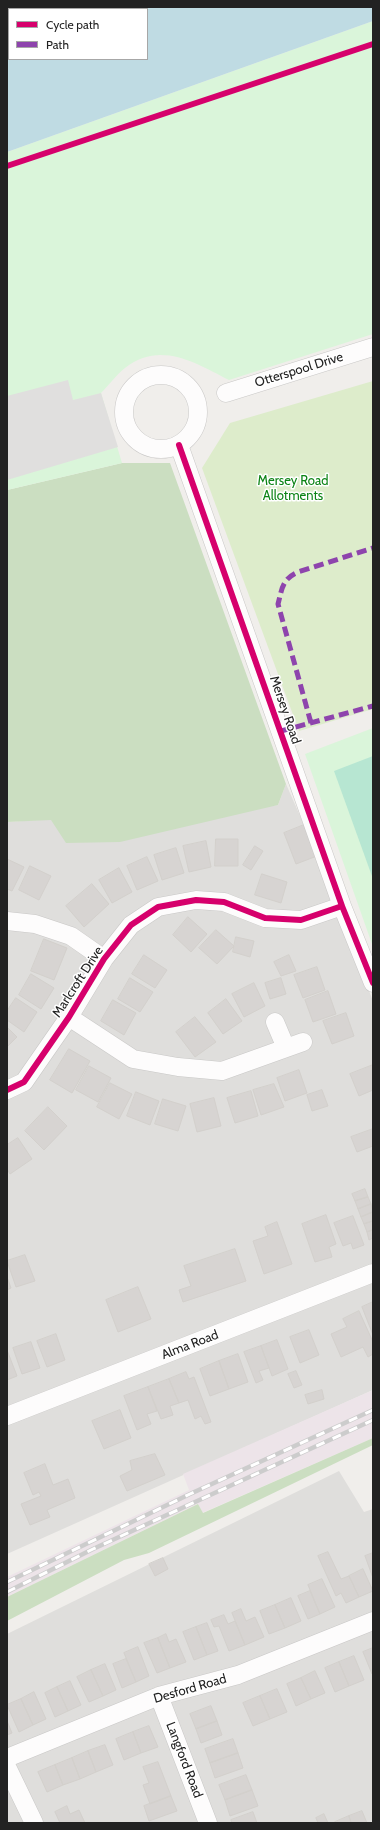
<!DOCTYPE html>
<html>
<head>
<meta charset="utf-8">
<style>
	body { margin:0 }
	#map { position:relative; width:380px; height:1830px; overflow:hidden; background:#f0eeeb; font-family:Cabin,sans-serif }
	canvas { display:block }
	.frame { position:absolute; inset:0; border:8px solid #222; pointer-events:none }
	.legend { position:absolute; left:8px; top:8px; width:140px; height:52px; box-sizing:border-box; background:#fff; border:1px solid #a7a7a7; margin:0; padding:5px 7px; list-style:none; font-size:12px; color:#222 }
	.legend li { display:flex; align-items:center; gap:8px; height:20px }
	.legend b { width:20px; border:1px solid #a7a7a7 }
</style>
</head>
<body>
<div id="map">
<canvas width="380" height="1830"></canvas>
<div class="frame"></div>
<ul class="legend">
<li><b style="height:5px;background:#d6006c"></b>Cycle path</li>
<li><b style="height:5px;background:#8e44ad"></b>Path</li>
</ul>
</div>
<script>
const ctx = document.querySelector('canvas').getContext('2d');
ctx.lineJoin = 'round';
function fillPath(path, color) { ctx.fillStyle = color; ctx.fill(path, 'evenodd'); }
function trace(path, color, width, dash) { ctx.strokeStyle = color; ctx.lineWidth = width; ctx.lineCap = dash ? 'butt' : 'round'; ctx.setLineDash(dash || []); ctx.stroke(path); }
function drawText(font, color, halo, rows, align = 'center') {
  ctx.font = font + ' Cabin,sans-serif'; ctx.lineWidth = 3; ctx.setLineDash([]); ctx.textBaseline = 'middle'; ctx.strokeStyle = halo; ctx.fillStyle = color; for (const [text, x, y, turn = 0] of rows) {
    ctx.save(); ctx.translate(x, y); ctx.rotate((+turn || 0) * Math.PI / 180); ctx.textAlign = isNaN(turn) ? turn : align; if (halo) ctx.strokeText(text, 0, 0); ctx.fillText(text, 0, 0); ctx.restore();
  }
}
const residential = new Path2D(`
	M286,784L304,825L373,1001V1390L7,1554V822L278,805Z
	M339,1471L364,1512L373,1509V1823H7V1634Z`);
const industrial = new Path2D(`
	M373,1390V1438L202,1513L198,1504L7,1597V1577L189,1490L183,1474Z`);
const grass = new Path2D(`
	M373,381V709L299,731L202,468L230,423Z`);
const forest = new Path2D(`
	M122,463H170L286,784L278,805L120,842L66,843L51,820L7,822V490Z
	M373,1438V1445L149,1553L124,1560L7,1621V1597L198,1504L203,1513Z`);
const park = new Path2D(`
	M373,21V334L229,380C196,363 160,340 125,368C116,375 109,385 101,393L122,463L7,490V152Z
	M373,728V947L305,754Z`);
const pitch = new Path2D(`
	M373,756V879L334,771Z`);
const parking = new Path2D(`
	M68,380L73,400L101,393L118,447L7,480V396Z`);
const water = new Path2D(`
	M7,7H373V21L7,152ZM9,9H147V59H9Z`);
const building = new Path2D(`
	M304,825L317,856L296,864L284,833Z
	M216,839H238V866H215Z
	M206,841L211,867L189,872L183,846Z
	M255,846L263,851L251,870L243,865Z
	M176,848L184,873L162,880L154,855Z
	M147,857L158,881L137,890L127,866Z
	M7,859L24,867L12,891L7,889Z
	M30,866L51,876L39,900L19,890Z
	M119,868L132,892L112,903L99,880Z
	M262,874L287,882L281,903L255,895Z
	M92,884L109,904L84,927L66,906Z
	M188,917L207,934L191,952L173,935Z
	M216,930L234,946L217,964L199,948Z
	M236,937L254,941L250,957L233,952Z
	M44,939L67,948L54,980L31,971Z
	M144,955L167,970L155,988L132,974Z
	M289,955L296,971L281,976L274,962Z
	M317,967L325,990L303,998L294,975Z
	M31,974L54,988L41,1009L19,995Z
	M130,978L153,992L140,1012L118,999Z
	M281,978L286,994L270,999L265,983Z
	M254,983L265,1006L244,1017L232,994Z
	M328,991L336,1014L313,1022L305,1000Z
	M16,998L37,1012L24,1032L7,1020V1011Z
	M226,999L242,1021L223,1034L208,1013Z
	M113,1000L136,1013L124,1035L101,1021Z
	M346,1013L354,1036L332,1044L323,1021Z
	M195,1017L216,1042L195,1057L176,1032Z
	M7,1027L17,1037L7,1047Z
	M69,1049L90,1061L72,1093L50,1080Z
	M373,1065V1090L359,1096L350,1074Z
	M89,1066L111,1078L98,1102L76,1090Z
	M299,1070L307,1093L285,1101L277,1078Z
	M110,1083L132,1094L119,1119L97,1107Z
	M274,1084L284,1107L261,1115L253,1090Z
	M322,1090L328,1106L312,1111L307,1095Z
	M251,1091L258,1116L235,1123L227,1098Z
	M136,1092L159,1101L150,1125L127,1116Z
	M214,1098L221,1126L197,1132L190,1104Z
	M163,1099L186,1106L178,1131L155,1124Z
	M48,1107L67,1126L44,1150L25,1131Z
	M373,1129V1146L357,1152L351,1137Z
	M18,1138L32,1159L10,1174L7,1169V1145Z
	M365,1189L368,1197L355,1201L352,1194Z
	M368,1197L371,1204L358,1209L355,1201Z
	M371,1204L373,1212L361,1217L358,1209Z
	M373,1212V1221L364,1224L361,1217Z
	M326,1215L336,1244L329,1247L332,1257L315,1262L302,1224Z
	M353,1216L364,1245L353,1249L351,1243L343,1246L334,1223Z
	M373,1221V1230L367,1232L364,1224Z
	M277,1222L292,1264L264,1274L253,1241L268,1236L265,1227Z
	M373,1230V1238L369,1240L367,1232Z
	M235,1249L246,1281L183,1302L179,1290L191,1286L184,1266Z
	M25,1255L35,1281L16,1287L7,1261Z
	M7,1277L11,1288L7,1290Z
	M138,1287L151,1319L118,1332L106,1300Z
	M373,1302V1335L362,1307Z
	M359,1311L373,1342V1354L368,1357L363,1347L341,1357L331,1334L347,1327L343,1319Z
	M309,1330L319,1355L300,1363L290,1337Z
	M56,1334L65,1360L47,1367L37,1341Z
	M277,1340L288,1369L272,1376L261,1346Z
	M31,1342L40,1368L22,1374L13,1348Z
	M261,1346L269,1368L259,1371L263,1380L256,1383L244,1352Z
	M7,1350L17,1376L7,1380Z
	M238,1354L248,1382L229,1389L219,1361Z
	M219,1361L229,1389L210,1396L200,1369Z
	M296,1371L302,1385L294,1388L288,1374Z
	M186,1372L189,1379L194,1377L211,1422L205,1424L201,1416L195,1419L188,1400L179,1403L169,1379Z
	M169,1379L179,1403L170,1406L173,1415L161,1419L148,1387Z
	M148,1387L157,1411L147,1414L151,1424L137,1430L124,1396Z
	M322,1390L324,1399L308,1404L305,1395Z
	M120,1410L131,1438L104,1449L92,1421Z
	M155,1454L165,1475L127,1491L120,1476L132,1470L130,1461Z
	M45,1464L53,1485L68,1479L75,1498L47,1510L50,1517L30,1525L21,1504L41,1496L39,1492L33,1495L24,1473Z
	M328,1552L341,1579L349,1576L359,1597L346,1603L341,1593L336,1596L318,1556Z
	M373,1553V1578L365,1556Z
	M163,1558L168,1569L155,1576L149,1564Z
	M363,1569L373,1591L359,1597L349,1576Z
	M322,1579L335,1607L320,1614L308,1585Z
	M310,1591L320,1614L308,1619L298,1596Z
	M291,1598L301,1621L285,1628L275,1605Z
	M275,1605L285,1628L269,1634L260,1611Z
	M241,1609L246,1621L255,1617L264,1637L245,1645L232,1613Z
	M224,1615L228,1624L235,1621L245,1645L229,1651L219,1626L214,1627L211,1620Z
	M207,1623L218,1651L207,1655L196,1627Z
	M196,1627L207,1655L194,1660L183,1632Z
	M166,1634L169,1642L176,1639L186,1662L170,1668L158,1638Z
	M158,1638L170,1668L157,1673L144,1643Z
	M138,1647L149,1676L136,1682L124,1653Z
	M373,1648V1673L372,1674L363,1652Z
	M354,1656L364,1680L349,1686L339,1662Z
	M126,1659L136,1682L122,1688L113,1664Z
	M339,1662L349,1686L335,1692L325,1668Z
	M105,1664L116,1690L103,1696L91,1670Z
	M91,1670L103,1696L89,1702L77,1677Z
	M315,1671L325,1693L311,1699L301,1678Z
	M301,1678L311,1699L296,1706L287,1684Z
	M70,1681L81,1705L68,1711L57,1687Z
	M57,1687L68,1711L55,1717L45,1693Z
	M277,1689L287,1712L270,1719L260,1696Z
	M34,1692L46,1719L33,1725L21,1699Z
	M260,1696L270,1719L253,1726L243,1703Z
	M21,1699L33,1725L19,1732L7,1705Z
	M211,1706L217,1721L196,1729L190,1714Z
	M7,1721L12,1733L7,1735Z
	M217,1721L222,1735L201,1743L196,1729Z
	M149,1726L158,1747L141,1753L133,1732Z
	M133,1732L141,1753L124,1760L116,1739Z
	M233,1739L238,1753L210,1763L205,1749Z
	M105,1745L113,1765L96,1772L88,1751Z
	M88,1751L96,1772L80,1779L72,1758Z
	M238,1753L243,1768L215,1778L210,1763Z
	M72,1758L80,1779L63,1785L55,1765Z
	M158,1762L171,1796L150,1804L143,1785L149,1783L143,1767Z
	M55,1765L63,1785L47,1792L38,1772Z
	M246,1775L252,1790L225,1800L219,1785Z
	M252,1790L258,1806L230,1816L225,1800Z
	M171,1796L177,1811L149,1821L144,1806Z
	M67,1806L70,1814L79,1810L85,1823H60L55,1812Z
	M362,1811L367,1823H351L349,1816Z
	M253,1812L257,1823H232L231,1820Z
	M324,1814L328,1823H318L316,1818Z
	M349,1816L351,1823H336L335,1822Z`);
const minor = new Path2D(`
	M124 412a37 37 0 1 1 74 0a37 37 0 1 1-74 0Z
	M226,393L373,347
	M179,445L342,906L373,983
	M7,921L35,924L71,936L104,959
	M69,1017L133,1059L178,1067L222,1071L303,1042
	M275,1022L286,1048
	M7,1090L24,1082L69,1017L104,959L131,925L158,907L196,900L224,902L265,918L301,920L342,906
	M7,1416L373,1273
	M159,1696L208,1823
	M7,1758L159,1696L238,1675L373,1621
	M7,1767L34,1823`);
const rail = new Path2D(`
	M7,1582L190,1494L373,1410
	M7,1592L93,1549L373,1420`);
const quiet = new Path2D(`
	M311,723L278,604C282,589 282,579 298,572L373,548
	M281,731L373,706`);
const cycleway = new Path2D(`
	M7,166L373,44
	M179,445L342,906L373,983
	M7,1090L24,1082L69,1017L104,959L131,925L158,907L196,900L224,902L265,918L301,920L342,906`);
const streetNames = [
	["Otterspool Drive",299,370,-17],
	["Mersey Road",285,710,71],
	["Marlcroft Drive",78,982,-57],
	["Alma Road",190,1345,-21],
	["Desford Road",190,1689,-16],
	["Langford Road",184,1760,69]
];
const parkNames = [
	["Mersey Road",293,481],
	["Allotments",293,496]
];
fillPath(residential, '#dfdedc');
fillPath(industrial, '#ede4e9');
fillPath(grass, '#ddeccb');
fillPath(forest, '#cbdec1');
fillPath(park, '#daf5da');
fillPath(pitch, '#b7e6d2');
fillPath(parking, '#e0dfde');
fillPath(water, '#bfdbe3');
fillPath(building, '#d7d4d2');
trace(building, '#d3d0cc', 1);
trace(minor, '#c9c8c7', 19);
trace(minor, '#fdfcfc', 18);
trace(rail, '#ccc', 4.5);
trace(rail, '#fff', 3, [9]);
trace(quiet, '#8e44ad', 5, [10, 5]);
trace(cycleway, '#d6006c', 6);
drawText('13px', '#222', '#fff', streetNames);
drawText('13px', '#0c8416', '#fff', parkNames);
</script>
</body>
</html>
